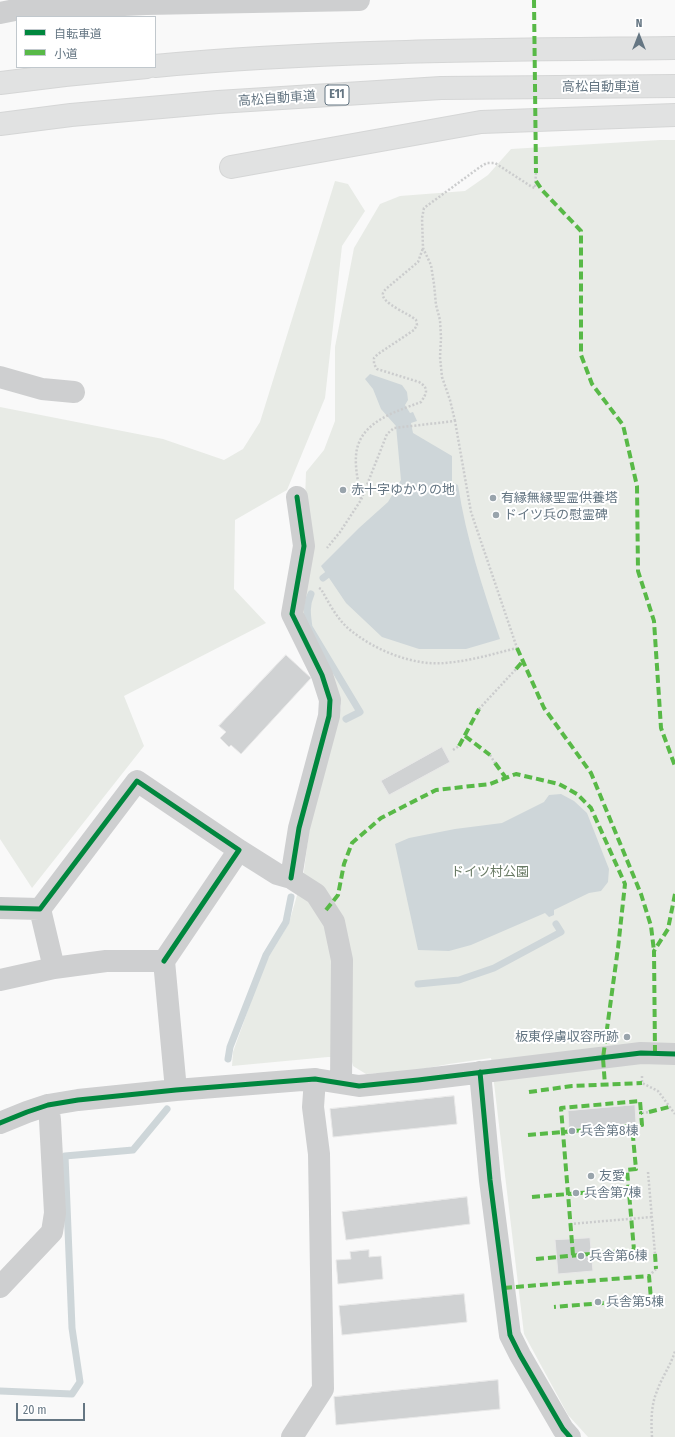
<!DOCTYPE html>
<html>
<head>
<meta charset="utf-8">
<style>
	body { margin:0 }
	#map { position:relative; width:675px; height:1437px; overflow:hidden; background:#f9f9f9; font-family:"Fira Sans Condensed","Noto Sans JP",sans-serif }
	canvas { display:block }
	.legend { position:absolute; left:16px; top:16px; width:140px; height:52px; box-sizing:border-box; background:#fff; border:1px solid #c1c8cd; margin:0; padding:5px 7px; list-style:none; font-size:12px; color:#657683 }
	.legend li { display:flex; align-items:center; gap:8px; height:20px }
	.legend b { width:20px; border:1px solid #c1c8cd }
	.north { position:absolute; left:619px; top:16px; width:40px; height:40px; -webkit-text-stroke:3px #fff; paint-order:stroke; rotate:0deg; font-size:11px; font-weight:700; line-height:16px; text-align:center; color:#657683 }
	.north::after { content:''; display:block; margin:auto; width:14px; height:18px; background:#657683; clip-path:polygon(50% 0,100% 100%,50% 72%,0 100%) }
	.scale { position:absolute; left:16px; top:1403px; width:69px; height:18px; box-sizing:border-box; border:2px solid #657683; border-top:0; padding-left:5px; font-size:12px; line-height:14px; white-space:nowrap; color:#657683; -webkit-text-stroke:3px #fff; paint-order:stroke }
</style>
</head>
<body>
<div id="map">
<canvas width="675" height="1437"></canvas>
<ul class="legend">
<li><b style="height:5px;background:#00873e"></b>自転車道</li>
<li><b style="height:5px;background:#58b947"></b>小道</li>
</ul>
<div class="north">N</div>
<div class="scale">20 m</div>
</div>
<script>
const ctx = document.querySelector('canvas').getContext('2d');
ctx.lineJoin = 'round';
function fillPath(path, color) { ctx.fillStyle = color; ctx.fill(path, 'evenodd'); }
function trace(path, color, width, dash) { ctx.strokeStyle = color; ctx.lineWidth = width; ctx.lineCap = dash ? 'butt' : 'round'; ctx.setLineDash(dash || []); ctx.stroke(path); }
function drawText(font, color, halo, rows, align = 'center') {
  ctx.font = font + ' "Fira Sans Condensed","Noto Sans JP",sans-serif'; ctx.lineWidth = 4; ctx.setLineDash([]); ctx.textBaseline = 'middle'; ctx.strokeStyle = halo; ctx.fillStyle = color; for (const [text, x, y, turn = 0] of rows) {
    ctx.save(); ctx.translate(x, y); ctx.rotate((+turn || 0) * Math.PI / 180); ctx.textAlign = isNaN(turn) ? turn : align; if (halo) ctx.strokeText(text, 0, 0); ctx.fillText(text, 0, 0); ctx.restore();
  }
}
const green = new Path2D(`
	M660,140H675V1437H588L568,1415L524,1334L491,1058L449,1064L411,1071L366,1074L353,1066L351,1058L328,1057L232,1066L233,1052L264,965L289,923L304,871L309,830L341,706L301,616L306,472L324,450L335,421V347L354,248L380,204L400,196L465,191L488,175L511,149Z
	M335,181L348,184L365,211L342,246L325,398L287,490L235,520L234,589L266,623L124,696L144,746L32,888L0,839V407L163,439L224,460L243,449L260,422Z`);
const water = new Path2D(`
	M370,374L402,385L407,392L408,400L405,405L410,413L413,412L417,421L411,423L413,433L452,456V482L458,485C466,538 483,589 500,639L466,649H419L382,637L346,603L321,566L359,528L388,502L401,480L396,426L381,409L373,389L365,379Z
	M561,794L574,801L587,813L609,869L608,882L601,891L589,893L554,910V915L549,917L545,913L471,945L449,951L418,950L395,844L409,838L455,829L502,823L544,802L549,795Z`);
const stream = new Path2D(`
	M323,578L327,575
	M311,594C306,605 307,614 309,627L360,712L346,719
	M418,984L459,980L494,968L561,932L556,924
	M228,1059L230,1047L266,955L286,922L291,897
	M0,1391L72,1394L80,1382L72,1328L65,1156L133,1150L167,1109`);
const building = new Path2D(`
	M286,655L311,678L241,754L231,745L229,747L220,738L226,732L219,726Z
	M442,747L450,762L389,795L381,781Z
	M454,1096L457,1124L333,1137L330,1109Z
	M635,1105L636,1123L569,1129L568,1111Z
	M467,1197L470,1224L346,1240L342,1212Z
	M590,1238L593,1271L558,1274L555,1240Z
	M369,1250V1257L381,1256L383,1279L338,1284L336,1260L351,1259L350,1252Z
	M464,1294L467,1322L342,1335L339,1306Z
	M498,1380L500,1409L336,1425L334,1397Z`);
const path = new Path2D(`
	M455,421L450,400L442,377L440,357L441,338L440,320L436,305L434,284L431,265L423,248L422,218L424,208L480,167L487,163H495L532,187L535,188L536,173
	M361,499C359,485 355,470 356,456C358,422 395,412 421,402C427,393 429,388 419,382L377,369L374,364V358L378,354L414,330L417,325L416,320C410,314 380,303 383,293C384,291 385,290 387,288L418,262L423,248
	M319,588L321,589C329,603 337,619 349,629C374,650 413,666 445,663C470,661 493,654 517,648L471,512L455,421L394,428L387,434L361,500L340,532L327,548
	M479,709L516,669
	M453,750L459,746
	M490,755L495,763
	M642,1076V1083L658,1091L675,1114
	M642,1113L649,1112
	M648,1172L655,1254
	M570,1224L652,1217
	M649,1276L656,1269
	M652,1437C651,1422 651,1405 657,1391C662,1377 671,1365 675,1351`);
const street = new Path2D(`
	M0,13L15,10L146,4L359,0
	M0,377L42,389L74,392
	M239,850L277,874L291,878L316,894L334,922L342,960L341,1083
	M291,878L299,828L329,716L330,700L322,675L292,614L304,546L297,497
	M0,908L40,909L137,781L239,850L164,961
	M40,909L54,968
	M0,980L54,968L106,961H164L176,1090
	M480,1072L490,1180L510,1335L520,1355L563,1429L570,1437
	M0,1123L27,1112L48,1105L78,1100L176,1090L315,1079L359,1086L418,1080L641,1053L675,1054
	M0,1287L52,1232L55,1213L50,1120L48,1105
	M292,1437L323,1389L319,1154L313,1107L315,1079`);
const highway = new Path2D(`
	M155,66C328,50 502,50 675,48
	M0,83L65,75L147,67
	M0,124L71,115L218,102L441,88L675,86
	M231,167L481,122L675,115`);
const quiet = new Path2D(`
	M534,0L536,173
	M536,181L542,190L581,231V355L592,384L623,425L637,486L638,571L654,621L661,728L675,766
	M517,648L544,708L591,773L641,894L651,926L654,951
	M516,669L523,661
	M465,736L490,755
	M459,746L479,709
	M495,763L506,778
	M326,910L338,895L344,864L352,843L381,818L436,790L490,784L516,774L559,784L577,794L591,808L625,884L618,948L603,1058L605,1085
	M655,1053L654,951L668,929L675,894
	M529,1092L572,1086L642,1083
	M649,1112L669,1107
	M528,1135L632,1126
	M532,1197L629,1189
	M655,1254L656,1269
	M573,1255L561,1108L640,1101L641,1113
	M536,1259L634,1250L627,1170L636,1169L632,1126L642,1125L641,1113H642
	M504,1288L649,1276L651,1299L554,1307`);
const cycleway = new Path2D(`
	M291,878L299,828L329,716L330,700L322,675L292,614L304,546L297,497
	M0,908L40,909L137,781L239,850L164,961
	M480,1072L490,1180L510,1335L520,1355L563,1429L570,1437
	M0,1123L27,1112L48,1105L78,1100L176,1090L315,1079L359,1086L418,1080L641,1053L675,1054`);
const markers = [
	[343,490,4,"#99a4ac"],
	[493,498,4,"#99a4ac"],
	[496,515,4,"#99a4ac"],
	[627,1037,4,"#99a4ac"],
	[572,1131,4,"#99a4ac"],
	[591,1176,4,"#99a4ac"],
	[576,1193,4,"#99a4ac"],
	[581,1256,4,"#99a4ac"],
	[598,1302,4,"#99a4ac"]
];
const shields = [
	[337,95,24]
];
const shieldNames = [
	["E11",337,95]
];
const streetNames = [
	["高松自動車道",601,87],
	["高松自動車道",277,99,-4]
];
const poiNames = [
	["赤十字ゆかりの地",351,490],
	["有縁無縁聖霊供養塔",501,498],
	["ドイツ兵の慰霊碑",504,515],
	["板東俘虜収容所跡",619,1037,"right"],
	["兵舎第8棟",580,1131],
	["友愛",599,1176],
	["兵舎第7棟",584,1193],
	["兵舎第6棟",589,1256],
	["兵舎第5棟",606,1302]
];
const parkNames = [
	["ドイツ村公園",490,872]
];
fillPath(green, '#e8ebe6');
fillPath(water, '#ced6d9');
trace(stream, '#ced6d9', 7);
fillPath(building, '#d0d2d3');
trace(building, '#e8e8e8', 1);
trace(highway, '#d5d6d6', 24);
trace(path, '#cbcccd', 2.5, [2, 2]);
trace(street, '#cecfd0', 22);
trace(highway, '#e1e2e2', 22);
trace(quiet, '#58b947', 4, [8, 4]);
trace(cycleway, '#00873e', 5);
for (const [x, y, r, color] of markers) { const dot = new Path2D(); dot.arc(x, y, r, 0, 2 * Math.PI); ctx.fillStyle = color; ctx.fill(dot); trace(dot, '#fff', 1.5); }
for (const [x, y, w] of shields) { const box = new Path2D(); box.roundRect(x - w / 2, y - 10, w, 20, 3); ctx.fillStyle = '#fff'; ctx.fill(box); trace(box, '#657683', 1); }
drawText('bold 12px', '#657683', null, shieldNames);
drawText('13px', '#657683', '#fff', streetNames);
drawText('13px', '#657683', '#fff', poiNames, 'left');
drawText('13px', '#687a64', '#fff', parkNames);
</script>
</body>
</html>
